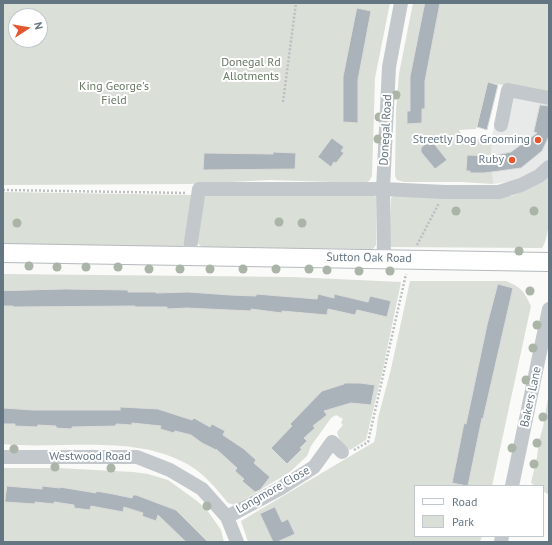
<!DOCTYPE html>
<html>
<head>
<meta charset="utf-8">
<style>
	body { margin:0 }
	#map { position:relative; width:552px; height:545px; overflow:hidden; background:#fafaf8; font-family:"PT Sans",sans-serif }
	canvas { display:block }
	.frame { position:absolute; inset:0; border:4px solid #657683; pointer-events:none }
	.legend { position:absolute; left:414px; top:485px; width:130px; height:52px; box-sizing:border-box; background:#fff; border:1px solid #c1c8cd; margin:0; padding:5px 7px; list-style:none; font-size:12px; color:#657683 }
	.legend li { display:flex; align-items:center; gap:8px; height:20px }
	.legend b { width:20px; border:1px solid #c1c8cd }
	.north { position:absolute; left:8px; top:8px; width:40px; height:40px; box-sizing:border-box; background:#fff; border:1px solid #c1c8cd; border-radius:50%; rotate:78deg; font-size:11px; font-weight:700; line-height:16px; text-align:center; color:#657683 }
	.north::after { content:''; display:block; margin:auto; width:14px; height:18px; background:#e4572e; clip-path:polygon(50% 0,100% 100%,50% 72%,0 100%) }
</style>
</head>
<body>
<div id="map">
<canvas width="552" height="545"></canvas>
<div class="frame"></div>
<ul class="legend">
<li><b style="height:5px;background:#fff"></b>Road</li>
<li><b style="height:11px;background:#dadfd7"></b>Park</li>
</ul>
<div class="north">N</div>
</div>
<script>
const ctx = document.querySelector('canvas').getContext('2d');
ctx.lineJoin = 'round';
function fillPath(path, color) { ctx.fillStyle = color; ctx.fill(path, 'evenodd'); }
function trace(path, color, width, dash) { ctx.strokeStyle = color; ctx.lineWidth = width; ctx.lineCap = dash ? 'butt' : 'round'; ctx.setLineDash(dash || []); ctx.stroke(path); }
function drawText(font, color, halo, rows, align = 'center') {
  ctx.font = font + ' "PT Sans",sans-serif'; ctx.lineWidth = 4; ctx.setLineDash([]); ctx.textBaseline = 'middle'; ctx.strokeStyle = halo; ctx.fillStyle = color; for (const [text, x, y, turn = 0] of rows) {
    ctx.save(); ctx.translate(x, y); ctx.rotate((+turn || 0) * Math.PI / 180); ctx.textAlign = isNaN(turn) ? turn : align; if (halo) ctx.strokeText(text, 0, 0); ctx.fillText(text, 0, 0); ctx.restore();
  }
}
const built = new Path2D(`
	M505,86L549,95V161L532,173L515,181L493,184L491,139Z`);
const green = new Path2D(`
	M3,3H390L375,78L372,176L369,181L364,183L270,180L190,184L3,185ZM16,16H40V40H16Z
	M413,3H549V95L488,82L476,129L459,130L464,138L491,139L493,184L462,182H404L397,180L395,176L396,110L399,74Z
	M549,174C549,194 552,233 542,248L391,247L389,245L391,198L396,194L512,196L532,187L540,182Z
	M3,192L192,195L188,241L182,246L177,248L3,247Z
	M373,194L376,197V245L373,249L206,248C199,246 197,244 196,237L205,195Z
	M3,274L292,277L401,282L383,369L366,440L350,450L340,442L337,432L343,425L341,423L343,419L336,415L331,418L311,446L307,456L290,472L235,505L228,503C217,489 204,474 189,465C134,433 63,450 3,444Z
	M410,281H506C522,288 523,290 531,306L492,486H415V536H482L480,542H248L241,521L374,442L376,434L378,418L391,369Z
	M549,393V495L543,491V486H535L531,483L537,457L539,441L543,427Z
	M3,468H58L133,472L148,474L168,480L197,501L207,510L221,530L224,542H3Z`);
const building = new Path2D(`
	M425,3H440L425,81V109H422V123L407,124V111H410V77Z
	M357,8L371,11L358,80V123L343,122V77Z
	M488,82L498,85L487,130L477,127Z
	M540,105L549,106V139L548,138L542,151L521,168L484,173H470V171H466L467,155L492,156L511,152L537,133L534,132Z
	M332,138L344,147L341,151L344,153L336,163L334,162L331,167L318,157Z
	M431,140L447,160L435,169L421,152V148Z
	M273,152L296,153L295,169L203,170L204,153L273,154Z
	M498,284L513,288L483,419L482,418L468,486H467L452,483L464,423L466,424L487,325Z
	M65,289L128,290V292H156V293L188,292L230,295L256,296V294L317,299L318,294L334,298V294L368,302L370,296L391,301L387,317L357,310L355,315L328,309L327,315L282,311V313L251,309V311L187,308L167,309V307H135V306L13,307V306H3V291Z
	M344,383H360L375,385L371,405L351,403L324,411L327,415L313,426L315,428L304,438L307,441L300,448L302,449L287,464L271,448L292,426L290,424L322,391L344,384Z
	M120,407L158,409L192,420L194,418L210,427L212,424L225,431L223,435L244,449L256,460L254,463L270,477L260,490L255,492L242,481L244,479L235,471L237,468L216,449V450L202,443L191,435L175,431L174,433L160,429L161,426L132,423V425L116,424V426L72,427V429L56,428V426L38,425L37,427L15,426V424H3V408L33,410H120Z
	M7,486L42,489V486L60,488V487L96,493V491L113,494L132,498L133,495H136L176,510L208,542H186L158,515L156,521L142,516L143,513L124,507L123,512L91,506L90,510L74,508V505L54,502V504L35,502V504L5,502Z
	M275,507L282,522L288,519L295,534L277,542H273L260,514Z`);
const path = new Path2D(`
	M283,102L296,3
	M3,190L186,193
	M417,245L439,203
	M354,450L368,442L406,274`);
const minor = new Path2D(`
	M501,125L508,90L549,98
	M189,255L199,189H383L445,192H499L521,185L539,176L549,167
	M384,258L383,189L389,67L401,3
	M3,457H137L170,470L202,489L227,517L237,542
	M512,486L549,309
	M227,517L281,488L314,467L332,442L342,452
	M501,542L502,536`);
const major = new Path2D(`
	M3,253L549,262`);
const trees = [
	[396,95],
	[379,117],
	[378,139],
	[456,211],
	[534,211],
	[279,222],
	[17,223],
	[302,223],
	[519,251],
	[29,266],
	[57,267],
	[86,267],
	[118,267],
	[149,269],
	[180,269],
	[210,269],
	[243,269],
	[276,269],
	[309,269],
	[327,270],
	[359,271],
	[390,271],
	[530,291],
	[537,325],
	[533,348],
	[526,380],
	[543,417],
	[537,443],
	[512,448],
	[14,449],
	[534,464],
	[55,467],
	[111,468],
	[207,506]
];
const markers = [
	[538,140,4,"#e4572e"],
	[512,160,4,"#e4572e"]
];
const parkNames = [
	["Donegal Rd",251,63],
	["Allotments",251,77],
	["King George's",114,87],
	["Field",114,101]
];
const streetNames = [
	["Donegal Road",386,130,-87],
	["Sutton Oak Road",369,258,1],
	["Bakers Lane",531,397,-78],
	["Westwood Road",90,457],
	["Longmore Close",273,490,-30]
];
const poiNames = [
	["Streetly Dog Grooming",530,140],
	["Ruby",504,160]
];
fillPath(built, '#e8e9e9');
fillPath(green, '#dadfd7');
fillPath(building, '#aab3b9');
trace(building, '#dcdcda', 1);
trace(major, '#b5babe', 20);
trace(path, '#bbbfc2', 2.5, [2, 2]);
trace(minor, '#c3c8cc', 14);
trace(major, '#fff', 18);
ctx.fillStyle = '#aab4a7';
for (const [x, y] of trees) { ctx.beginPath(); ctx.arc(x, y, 4.5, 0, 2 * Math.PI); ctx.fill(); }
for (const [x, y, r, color] of markers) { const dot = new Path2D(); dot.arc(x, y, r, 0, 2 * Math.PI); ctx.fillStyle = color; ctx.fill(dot); trace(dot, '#fff', 1.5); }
drawText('12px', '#687a64', '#fff', parkNames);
drawText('12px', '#657683', '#fff', streetNames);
drawText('12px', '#657683', '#fff', poiNames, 'right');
</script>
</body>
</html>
